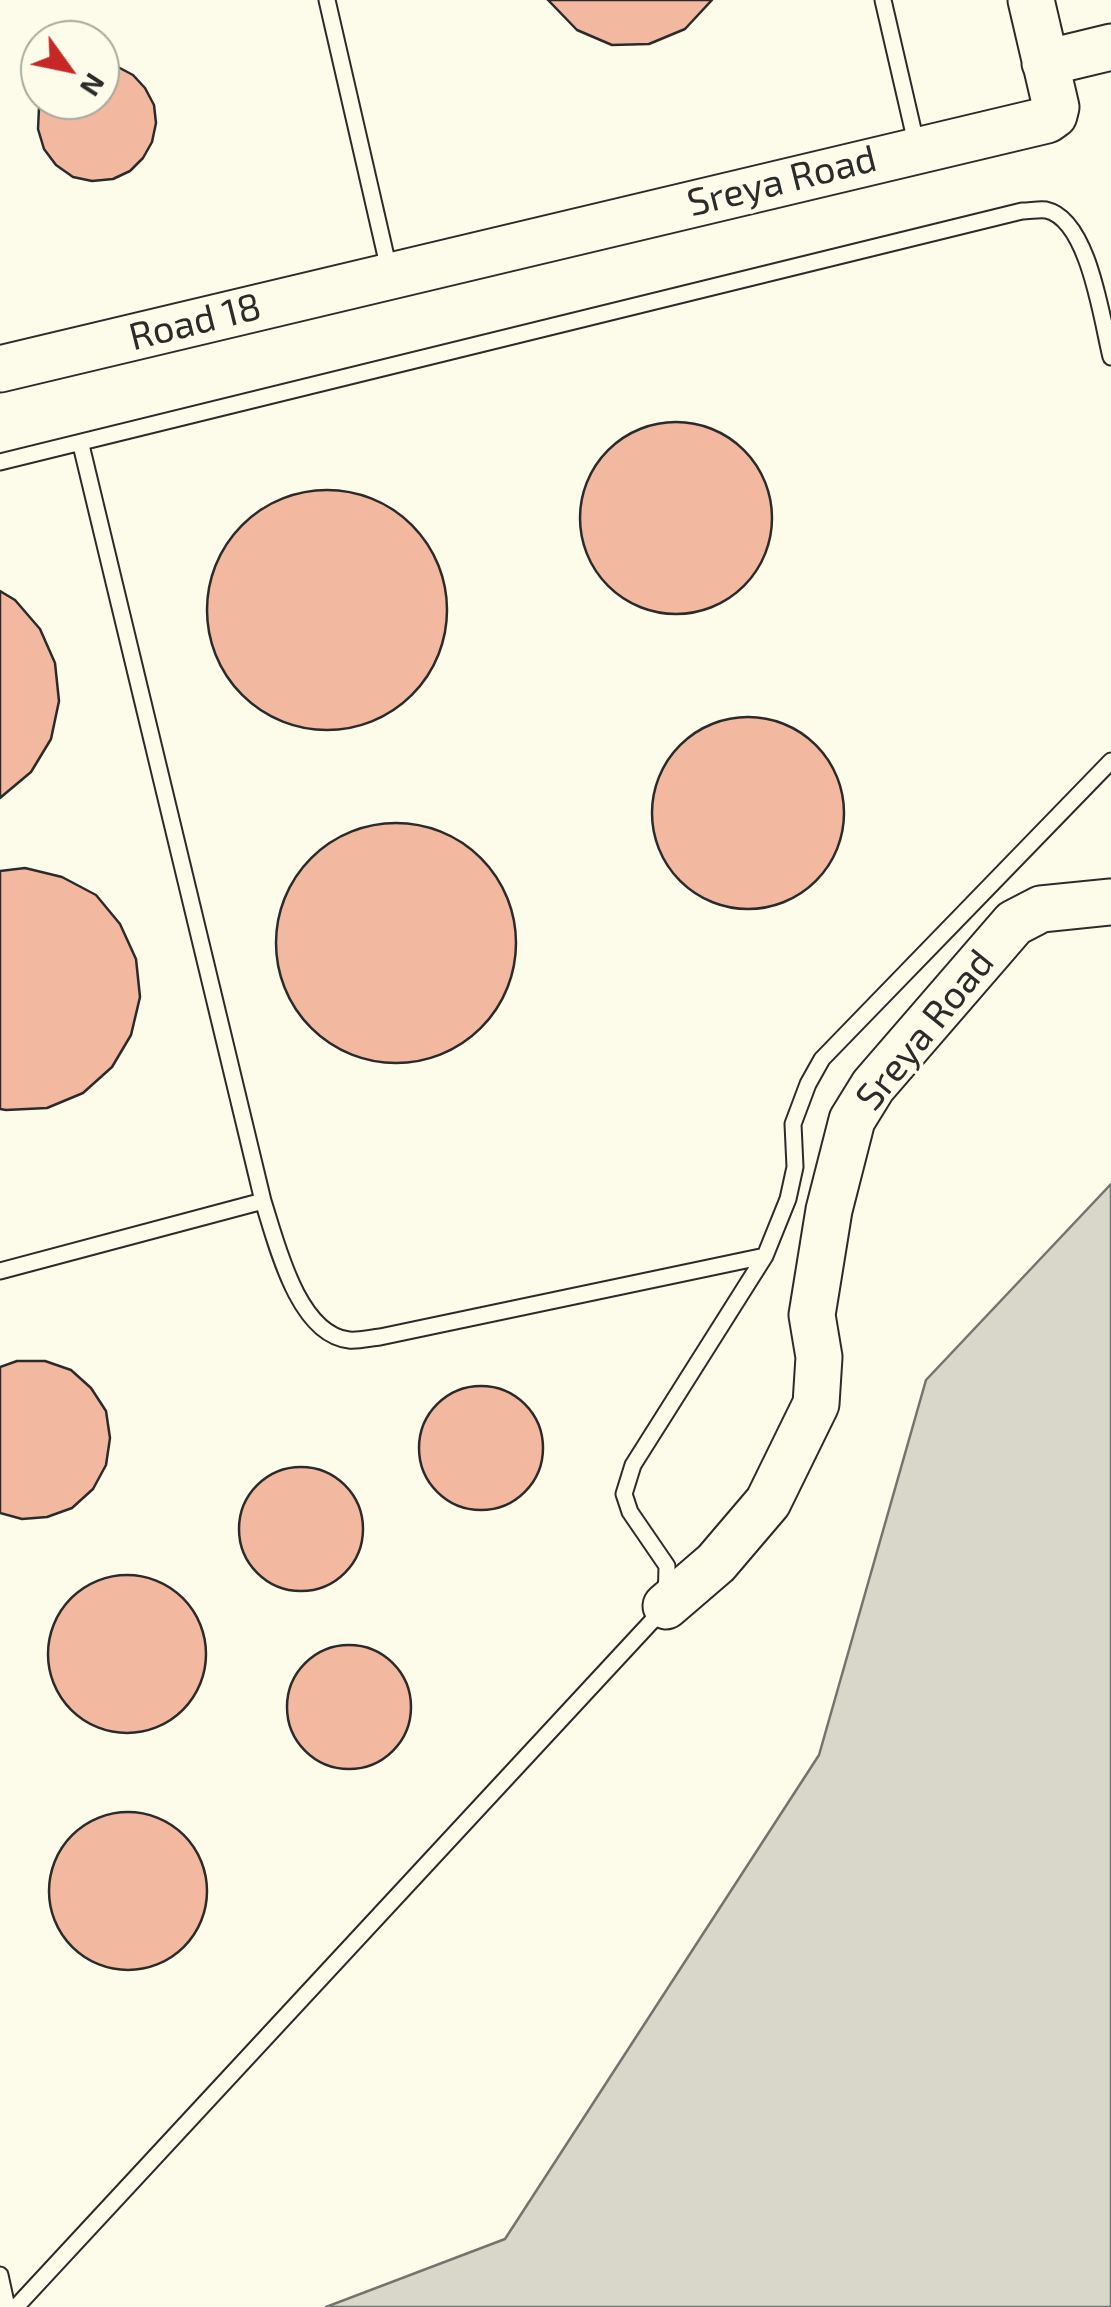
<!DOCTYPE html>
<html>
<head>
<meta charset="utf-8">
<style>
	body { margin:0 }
	#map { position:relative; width:1111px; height:2307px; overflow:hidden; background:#fdfbea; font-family:"Exo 2",sans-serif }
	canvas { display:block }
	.north { position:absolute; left:20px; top:20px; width:100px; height:100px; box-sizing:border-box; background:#fdfbea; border:2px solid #a9a89e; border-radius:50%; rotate:123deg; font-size:28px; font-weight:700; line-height:40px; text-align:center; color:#2b2b2b }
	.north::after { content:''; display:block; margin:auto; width:35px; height:45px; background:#c62828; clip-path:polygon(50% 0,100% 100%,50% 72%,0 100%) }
</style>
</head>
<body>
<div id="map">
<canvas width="1111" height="2307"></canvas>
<div class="north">N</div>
</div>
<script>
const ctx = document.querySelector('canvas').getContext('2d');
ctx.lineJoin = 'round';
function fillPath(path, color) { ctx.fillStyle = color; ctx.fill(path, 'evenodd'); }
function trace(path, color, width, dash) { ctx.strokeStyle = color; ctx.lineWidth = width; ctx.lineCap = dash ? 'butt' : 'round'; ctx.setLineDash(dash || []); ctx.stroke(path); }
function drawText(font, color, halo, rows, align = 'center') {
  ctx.font = font + ' "Exo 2",sans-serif'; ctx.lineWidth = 8; ctx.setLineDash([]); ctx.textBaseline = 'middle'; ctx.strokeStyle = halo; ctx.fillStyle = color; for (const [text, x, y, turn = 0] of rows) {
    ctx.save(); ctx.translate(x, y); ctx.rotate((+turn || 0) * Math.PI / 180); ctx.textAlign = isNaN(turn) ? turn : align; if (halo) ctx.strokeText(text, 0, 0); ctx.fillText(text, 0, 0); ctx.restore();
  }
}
const water = new Path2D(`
	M1111,1184V2307H326L505,2239L819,1755L926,1380Z`);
const building = new Path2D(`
	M548,0H712L685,29L649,44L612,45L577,30Z
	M100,63L116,66L133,75L145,88L154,105L156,123L152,142L143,158L130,171L113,179L92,181L73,177L56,165L44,149L38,129L39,108L43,100H100Z
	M580 518a96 96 0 1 1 192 0a96 96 0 1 1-192 0Z
	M207 610a120 120 0 1 1 240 0a120 120 0 1 1-240 0Z
	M0,591L15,600L40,629L55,663L59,701L51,739L31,772L0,798Z
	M652 813a96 96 0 1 1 192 0a96 96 0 1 1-192 0Z
	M276 943a120 120 0 1 1 240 0a120 120 0 1 1-240 0Z
	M25,868L62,877L96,895L120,924L136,959L140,997L131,1035L112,1067L83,1093L47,1108L6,1110L0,1109V871Z
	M17,1361H45L71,1370L91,1388L106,1411L110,1438L106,1465L93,1489L72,1508L47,1517L22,1519L0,1513V1367Z
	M419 1448a62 62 0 1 1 124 0a62 62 0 1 1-124 0Z
	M239 1529a62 62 0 1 1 124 0a62 62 0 1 1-124 0Z
	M48 1654a79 79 0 1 1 158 0a79 79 0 1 1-158 0Z
	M287 1707a62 62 0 1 1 124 0a62 62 0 1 1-124 0Z
	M49 1891a79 79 0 1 1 158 0a79 79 0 1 1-158 0Z`);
const lane = new Path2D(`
	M327,0L390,274
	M883,0L917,147
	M81,445L263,1201C276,1241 297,1334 349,1340C358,1341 370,1338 380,1337L765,1256
	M0,462L1022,211C1030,211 1039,209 1046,210C1089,219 1102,321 1111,357
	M0,1271L263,1201
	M0,2275L7,2307
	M16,2307L666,1606L667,1566L630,1512L624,1494L633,1465L765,1256L788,1199L795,1167L793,1124L808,1084L822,1059L1111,761`);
const secondary = new Path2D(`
	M1045,63L1111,47
	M0,369L1047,120L1054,115L1056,107L1031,0
	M666,1606L716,1563L768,1502L816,1404L819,1357L812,1315L829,1210L852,1120L873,1086L1014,923L1041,909L1111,902`);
const streetNames = [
	["Sreya Road",782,181,-14],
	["Road 18",195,322,-14],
	["Sreya Road",925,1030,-51]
];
fillPath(water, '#d8d7c9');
trace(water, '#74746e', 2.5);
fillPath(building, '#f2b8a0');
trace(building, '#2b2b2b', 2.5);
trace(lane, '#2b2b2b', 19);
trace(secondary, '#2b2b2b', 49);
trace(lane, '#fdfbea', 15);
trace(secondary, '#fdfbea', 45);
drawText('38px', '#2b2b2b', '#fdfbea', streetNames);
</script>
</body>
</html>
